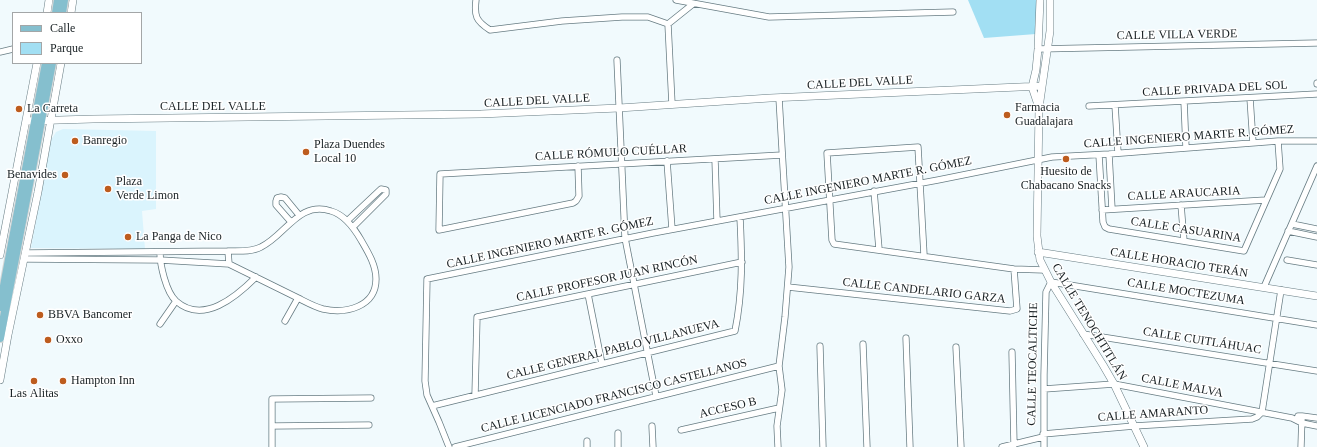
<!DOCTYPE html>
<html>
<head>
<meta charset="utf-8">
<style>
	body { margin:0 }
	#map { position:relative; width:1317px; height:447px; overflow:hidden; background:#f1fafd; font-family:"Times New Roman",serif }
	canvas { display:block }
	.legend { position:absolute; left:12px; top:12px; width:130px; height:52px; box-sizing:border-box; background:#fff; border:1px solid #a3a6a7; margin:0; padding:5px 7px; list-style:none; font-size:12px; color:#182023 }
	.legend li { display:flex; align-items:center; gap:8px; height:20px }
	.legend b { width:20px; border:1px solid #a3a6a7 }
</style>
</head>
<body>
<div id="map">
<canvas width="1317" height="447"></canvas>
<ul class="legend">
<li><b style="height:5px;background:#85bfce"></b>Calle</li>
<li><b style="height:11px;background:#a2dff3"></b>Parque</li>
</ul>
</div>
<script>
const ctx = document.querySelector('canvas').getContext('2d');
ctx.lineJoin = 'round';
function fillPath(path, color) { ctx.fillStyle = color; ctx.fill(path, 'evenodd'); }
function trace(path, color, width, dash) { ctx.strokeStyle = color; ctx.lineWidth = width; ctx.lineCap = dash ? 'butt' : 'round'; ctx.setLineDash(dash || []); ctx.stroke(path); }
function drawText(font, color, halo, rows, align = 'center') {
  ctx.font = font + ' "Times New Roman",serif'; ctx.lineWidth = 3; ctx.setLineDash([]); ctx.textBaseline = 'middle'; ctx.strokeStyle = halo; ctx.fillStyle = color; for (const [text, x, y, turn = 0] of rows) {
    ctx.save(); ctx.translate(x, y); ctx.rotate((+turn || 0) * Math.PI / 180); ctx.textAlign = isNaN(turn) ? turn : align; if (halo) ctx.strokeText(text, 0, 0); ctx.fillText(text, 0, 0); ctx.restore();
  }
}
const built = new Path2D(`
	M63,129L156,131V209L142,211L145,249L31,248L51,140L56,132Z`);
const green = new Path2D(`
	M968,0H1037L1036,34L984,38Z`);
const minor = new Path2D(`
	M476,0C474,16 476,21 490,30L562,21L622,17H648L668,24
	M676,0L769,17L953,12
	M1038,49L1317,43
	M0,52L13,49
	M617,60L625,238L656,396
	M1317,83V84
	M1250,98L1253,143
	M1184,101L1186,148
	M672,104L668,24L693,4
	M1115,105L1118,153
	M1089,106L1317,94
	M1109,154L1112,209
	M1099,155L1103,222L1105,227L1109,229L1244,251L1280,169L1278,141
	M715,159L717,221
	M667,161L672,229
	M578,166L579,196L576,201L573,203L439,230L440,174L782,155
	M874,191L879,249
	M1181,205L1184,241
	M1102,210L1266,200
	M347,221L381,189L386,190V194L353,227
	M291,222L276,205V201L277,198L281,197L285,198L299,215
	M1292,224L1317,229
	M1288,231L1317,237
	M228,251L229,264L298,298L285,321
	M26,253L228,251C239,251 252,252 261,247C285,236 299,200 331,211C345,215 354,228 361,240C368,252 376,265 376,279C376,307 346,314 323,309C315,307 306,302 298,298
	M924,255L918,147L827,153L832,240L834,244L1014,269L1044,270
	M25,259L160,260L229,264
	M1287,260L1317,265
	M788,287L1010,311L1017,309L1014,269
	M1264,287L1317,166
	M588,294L602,364
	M176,301C203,325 236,297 256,277
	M160,324L176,301C166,292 160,265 160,252
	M1083,334L1317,371
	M906,338L910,447
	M863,344L867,447
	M820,346L823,447
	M956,347L961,447
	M1012,352L1014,445
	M1044,389L1114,384L1292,418L1302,423L1317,426
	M475,395L477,317L742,262
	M432,406L735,331C743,291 742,256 740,217
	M1262,412L1281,290
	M1298,416H1302L1317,418
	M272,426L369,425
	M652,426L653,447
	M681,430L779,408
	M618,433V447
	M1043,434L1134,426L1252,419L1257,417L1262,412
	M587,441V447
	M272,447V399L371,398
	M449,447L439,422L427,395L425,381L427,279L653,233L938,180L1052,157L1109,154L1278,141H1317
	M455,447L779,366
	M778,447L777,426L782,390L779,366L785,317L789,267L779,98
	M1002,447L1043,437
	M1044,447V375L1046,292L1051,282L1317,325
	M1301,447L1302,416`);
const tertiary = new Path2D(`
	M1050,0V31L1039,108L1037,236L1040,260L1051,282L1103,365L1114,384L1144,447
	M47,13L49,0
	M71,13L73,0
	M1038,105L1032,87L1036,70L1038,49L1040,0
	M26,121L93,119L481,114L619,108L770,98L1042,86
	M1038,252L1317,296
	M0,255L37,63
	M0,380L8,335L38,192L61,63`);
const primary = new Path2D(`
	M56,13L58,0
	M62,13L64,0
	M0,307L46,63
	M0,338L52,63`);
const markers = [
	[19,109,4,"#bd5c1e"],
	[1007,115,4,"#bd5c1e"],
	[75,141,4,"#bd5c1e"],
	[306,152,4,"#bd5c1e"],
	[1066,159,4,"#bd5c1e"],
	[65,175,4,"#bd5c1e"],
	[108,189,4,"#bd5c1e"],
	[128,237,4,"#bd5c1e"],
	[40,315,4,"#bd5c1e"],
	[48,340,4,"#bd5c1e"],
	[34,381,4,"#bd5c1e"],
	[63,381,4,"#bd5c1e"]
];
const streetNames = [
	["CALLE VILLA VERDE",1177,35,-1],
	["CALLE DEL VALLE",860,83,-3],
	["CALLE PRIVADA DEL SOL",1215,89,-3],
	["CALLE DEL VALLE",537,101,-3],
	["CALLE DEL VALLE",213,107],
	["CALLE INGENIERO MARTE R. GÓMEZ",1189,137,-4],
	["CALLE RÓMULO CUÉLLAR",611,153,-3],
	["CALLE INGENIERO MARTE R. GÓMEZ",868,181,-11],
	["CALLE ARAUCARIA",1184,194,-3],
	["CALLE CASUARINA",1186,230,9],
	["CALLE INGENIERO MARTE R. GÓMEZ",550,243,-12],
	["CALLE HORACIO TERÁN",1179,263,9],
	["CALLE PROFESOR JUAN RINCÓN",607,279,-12],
	["CALLE CANDELARIO GARZA",924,291,6],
	["CALLE MOCTEZUMA",1186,292,9],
	["CALLE TENOCHTITLÁN",1089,322,59],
	["CALLE CUITLÁHUAC",1202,341,9],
	["CALLE GENERAL PABLO VILLANUEVA",613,350,-14],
	["CALLE TEOCALTICHE",1033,364,-89],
	["CALLE MALVA",1182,386,11],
	["CALLE LICENCIADO FRANCISCO CASTELLANOS",614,396,-14],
	["ACCESO B",728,408,-13],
	["CALLE AMARANTO",1153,414,-4]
];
const poiNames = [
	["Farmacia",1015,108],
	["Guadalajara",1015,122],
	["La Carreta",27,109],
	["Banregio",83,141],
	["Plaza Duendes",314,145],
	["Local 10",314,159],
	["Huesito de",1066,172,"center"],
	["Chabacano Snacks",1066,186,"center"],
	["Benavides",57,175,"right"],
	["Plaza",116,182],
	["Verde Limon",116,196],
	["La Panga de Nico",136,237],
	["BBVA Bancomer",48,315],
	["Oxxo",56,340],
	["Hampton Inn",71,381],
	["Las Alitas",34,394,"center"]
];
fillPath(built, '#daf4fd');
fillPath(green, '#a2dff3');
trace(minor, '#677c83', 7);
trace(tertiary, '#677c83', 8);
trace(primary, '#d5d7d7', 10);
trace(minor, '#fff', 5.5);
trace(tertiary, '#fff', 7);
trace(primary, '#85bfce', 8);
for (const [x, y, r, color] of markers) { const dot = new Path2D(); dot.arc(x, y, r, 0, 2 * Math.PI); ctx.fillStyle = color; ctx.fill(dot); trace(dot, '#fff', 1.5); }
drawText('12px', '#182023', '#fff', streetNames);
drawText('12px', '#182023', '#fff', poiNames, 'left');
</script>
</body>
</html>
